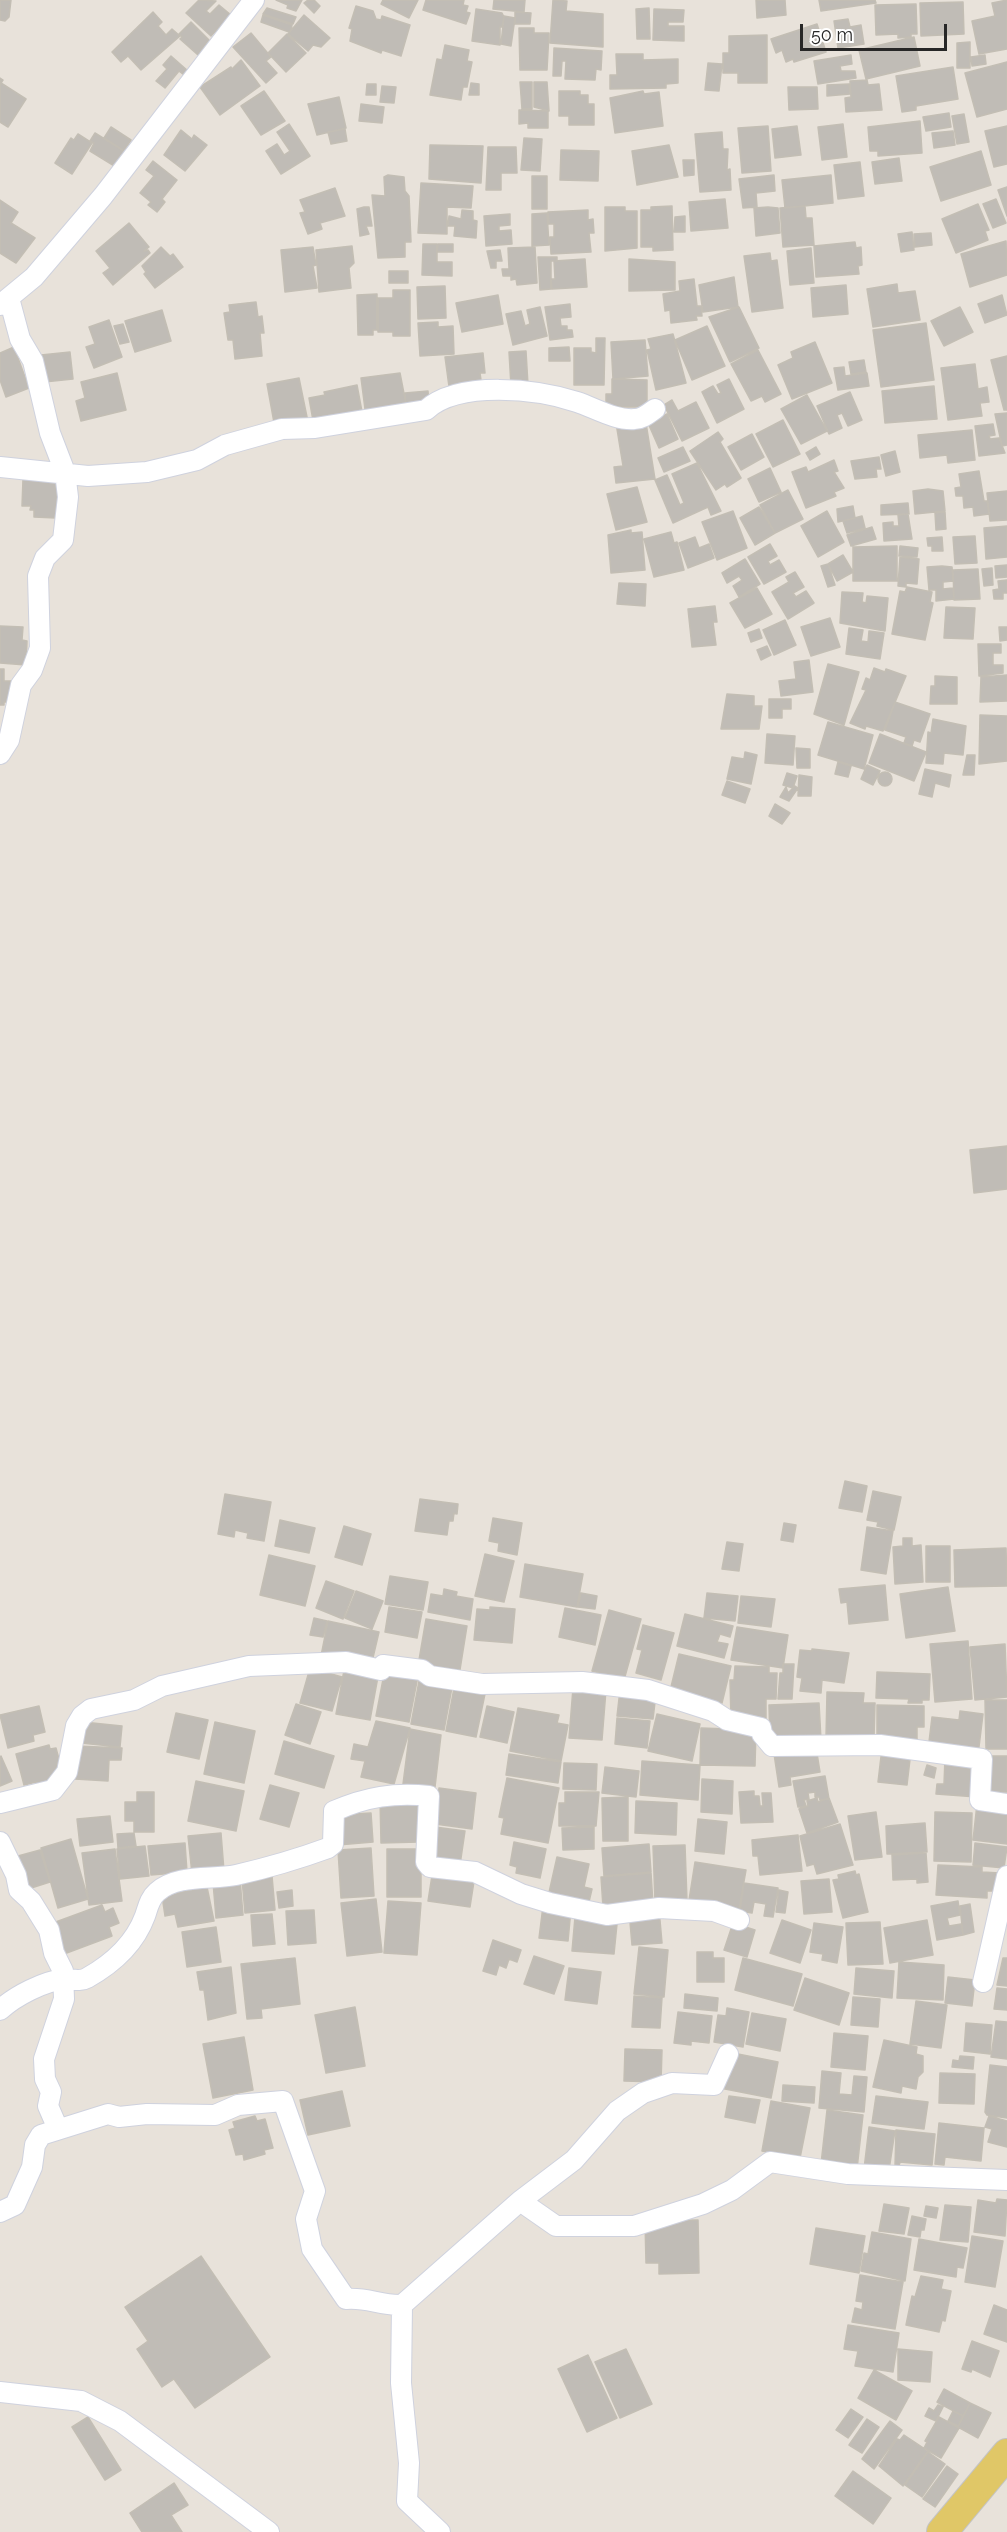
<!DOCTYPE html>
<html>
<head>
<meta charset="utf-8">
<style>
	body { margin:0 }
	#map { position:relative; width:1007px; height:2532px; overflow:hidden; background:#e8e2da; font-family:Raleway,sans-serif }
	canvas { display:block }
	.scale { position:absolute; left:800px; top:24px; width:147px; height:27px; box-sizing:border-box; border:3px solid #272727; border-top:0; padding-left:8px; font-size:18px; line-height:21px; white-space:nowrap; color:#272727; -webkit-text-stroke:4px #fff; paint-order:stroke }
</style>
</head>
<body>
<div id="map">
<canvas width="1007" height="2532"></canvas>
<div class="scale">50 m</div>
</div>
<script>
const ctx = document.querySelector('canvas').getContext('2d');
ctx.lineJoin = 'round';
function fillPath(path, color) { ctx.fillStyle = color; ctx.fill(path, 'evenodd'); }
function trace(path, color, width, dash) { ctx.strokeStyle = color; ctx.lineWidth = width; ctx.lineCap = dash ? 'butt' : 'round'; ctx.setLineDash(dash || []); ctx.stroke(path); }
const building = new Path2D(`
	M0,0H11L9,17L5,21L0,20Z
	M199,0L216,1L206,11L210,14L219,5L231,15L211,36L186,13Z
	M276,0H302L296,11L287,8L288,5Z
	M308,0H314L320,6L314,13L304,3Z
	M383,0H418L409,18L381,4Z
	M426,0H464L463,5L468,6L466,12L470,13L466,24L423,10Z
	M494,0H525L524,12L493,9Z
	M553,0L567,1L566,11L603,14V47L550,43Z
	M756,0H785L786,15L757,18Z
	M819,0H875L876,3L821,11Z
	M1007,0V49L979,54L972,21L995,16L992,3Z
	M963,2L964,34L921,36L920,3Z
	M916,4L917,34H911V37L898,38V34L876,35L875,5Z
	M356,6L373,11L376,19L381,20L382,16L410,25L401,56L382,50L381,53L350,41L352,29L349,28Z
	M267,8L296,17L293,24L263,14Z
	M649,8L650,39H637L636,9Z
	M476,9L502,13L504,17L502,27H500V45L472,41Z
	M654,9L684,10L683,22H668V26H684V41L653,40Z
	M153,12L162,22L158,26L166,35L172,29L180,36L141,70L128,56L121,62L112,52Z
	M515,12L531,13L530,24H515Z
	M263,15L292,25L291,30L289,32L261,22Z
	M304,15L330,38L321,47L313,45L308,51L288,34Z
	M504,16L515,18L511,46L501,44Z
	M848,19L850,27L861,25L864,44L838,48L834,21Z
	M191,22L209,40L198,55L180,39L182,37L179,34Z
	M817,24L826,52L794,62L793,59L786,62L782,50L776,53L771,39Z
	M519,28H534V33H549L547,70H520Z
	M251,33L271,57L266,61L277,73L266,83L233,47Z
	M287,34L306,53L286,72L268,53Z
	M767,35V83H738V73H723V53H729V36Z
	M914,37L920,66L866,79L859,50Z
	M970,42V68H957V43Z
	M445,45L469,50L467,61L472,62L467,87H463L461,100L430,95L437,59L442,60Z
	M554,48L602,51L601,70L596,69L595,80L565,79L566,61H562L561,76H553Z
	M616,54H643V60L678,59V83L666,84V88L610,89V75H617Z
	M851,55L852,64L840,66L841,71H855L856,78L818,84L814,61Z
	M985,55L986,64L972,66L971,57Z
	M171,56L188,71L184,75L179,71L165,88L156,81L167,69L163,65Z
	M241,60L260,86L220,115L200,87L231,67L232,69Z
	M1007,62V109L977,117L965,73Z
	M708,63L722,64L719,91L705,90Z
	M953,67L958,99L916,106V110L902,112L896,76Z
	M0,78L3,80L1,83L26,99L8,127L0,122Z
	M867,80L868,85L879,84L882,110L846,112L845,98L851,97L850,81Z
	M520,82H532V109H522Z
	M534,82H547L549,111L534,107Z
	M471,83L479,84V95H469Z
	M367,84H376V95H366Z
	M849,84L850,94L827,96V85Z
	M382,86L396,87L394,103L380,102Z
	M788,87H817L818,109L789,110Z
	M264,91L285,121L261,135L241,106Z
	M559,91H580V95H588V104H594V125H569V116H559Z
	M643,91L644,94L659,92L663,126L615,133L610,98Z
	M339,97L346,128L317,135L308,104Z
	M361,104L384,107L382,123L359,121Z
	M519,110L548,111V128H528V123L519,124Z
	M949,113L951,127L926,131L923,117Z
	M964,114L969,142L957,144L952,116Z
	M920,121L922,153L878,156V151H870L868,127Z
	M289,124L310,156L281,174L266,151L277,144L284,155L290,151L277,132Z
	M843,124L847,157L822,160L818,127Z
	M768,126L771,171L742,173L738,128Z
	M797,126L801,155L775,158L772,129Z
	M1007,126V164L994,167L985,131Z
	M111,127L131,140L124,151L104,138Z
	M345,129L347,141L331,144L328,132Z
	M181,130L192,139L194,135L207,145L185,171L164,155Z
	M953,131L955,145L934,148L932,133Z
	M722,132L723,149H728L727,170L730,169L731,190L700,192L695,134Z
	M95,133L124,151L116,167L90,151L94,143L90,141Z
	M78,134L92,143L72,174L55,163L71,138L74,140Z
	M524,138L542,139L540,171L521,170Z
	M430,145L483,146L481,183L429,179Z
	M669,145L678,177L637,185L632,151Z
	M488,147H516L517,173H501V190H486Z
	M561,150L599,151L598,181L560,180Z
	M981,151L991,185L941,201L930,167Z
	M899,158L902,181L875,184L872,162Z
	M683,160H694V175L684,176Z
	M153,161L177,180L162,199L165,202L157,212L148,205L151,202L140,193L154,176L146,170Z
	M860,162L864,196L838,199L834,165Z
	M388,175L404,177L405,191L409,196L411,242H405V257L378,258L372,195L385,196L384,177Z
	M774,175L775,191L756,193L757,207L743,208L739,179Z
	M831,175L833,203L785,208L782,180Z
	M532,176H547V209H532Z
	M421,183L473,186L471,208L447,207V234L418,233Z
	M1007,187V216L998,190Z
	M335,188L345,216L320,223L322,229L308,234L300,213L305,212L300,200Z
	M725,199L728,228L691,231L689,202Z
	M996,199L1006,223L993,228L983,204Z
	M0,200L18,212L11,223L35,238L16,263L0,253Z
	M978,204L989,230L985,231L988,240L956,253L942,219Z
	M672,206L673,250L653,251V247H641V210H651V207Z
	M805,206L806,218H812L814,245L783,247L780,208Z
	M364,207H369L372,226H366L369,234L360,236L357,209Z
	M605,207H625V211H637V248L605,251Z
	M768,207L778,208L780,233L756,236L754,208Z
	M462,210L473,211V220L477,221L476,238L454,236L455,226H448L449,216L461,219Z
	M588,210V220L593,219L594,233H589L591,252L551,254L550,237H554V224H549L548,212Z
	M547,213L549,245L532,246V214Z
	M510,214V225L499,226V231L511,230L512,244L486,246L484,216Z
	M685,216V232H674L675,217Z
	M129,223L149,247L144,251L148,250L150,253L113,285L103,273L110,268L96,251Z
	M912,232L914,250L901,252L898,234Z
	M931,233L932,245L915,247L914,234Z
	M1006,241L1007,275L970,287L961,254Z
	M855,242L856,248L861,247L862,265L858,266L859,274L816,277L814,246Z
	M423,244H437V262H452V276L422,275Z
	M438,244H453V252H437Z
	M352,246L354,263L349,268L351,288L319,292L316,250Z
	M161,247L170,256L173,254L183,267L155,288L144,274L146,272L142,266Z
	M313,247L316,265L313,266L317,288L285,292L281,250Z
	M535,247L537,283L517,285L516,279L511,280V276H503L502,269H509L508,248Z
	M811,248L814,283L790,285L787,251Z
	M500,250L502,261H496V268H491L487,251Z
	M770,253L771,261L777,260L783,308L752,312L744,256Z
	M538,257H557V261H551V289L540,290Z
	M585,259L587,287L552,289L551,279H555L554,261Z
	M629,259L675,262V290L629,291Z
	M389,271H408V283H389Z
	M734,277L738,307L703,312L699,285Z
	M694,279L697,306H701L702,316H696L697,320L671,323L670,310L665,311L663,294L680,291L679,281Z
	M897,284L898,293L915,291L920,320L873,327L867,289Z
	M846,285L848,314L813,317L811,288Z
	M445,286L446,318L418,319L417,287Z
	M393,290H410V336H393V332H378V298H393Z
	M377,294V330H373V335H358L357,295Z
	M498,295L503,324L462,332L456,303Z
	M1002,295L1007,315L985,323L978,304Z
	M256,302L258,317L262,316L264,333H260L262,356L235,359L233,340H228L224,313L230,312L229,305Z
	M570,304L571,317L560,318L561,326H567V330H572L573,337L550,340L545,307Z
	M540,307L547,336L513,345L506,314L521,311L525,326L530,324L527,310Z
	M739,307L759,348L730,362L709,317Z
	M960,307L973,332L944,346L931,321Z
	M162,310L171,341L135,352L125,321Z
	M109,320L122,357L94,368L86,347L95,344L89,327Z
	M438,322V327L453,326L454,354L420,356L418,323Z
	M926,323L934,380L881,387L873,330Z
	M123,324L129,342L120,344L114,326Z
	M707,326L725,366L692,380L675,340Z
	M673,334L686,383L656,390L647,350L651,349L648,339Z
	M596,338H605L604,385H574V348H591V352L596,353Z
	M645,340L648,376L613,379L611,342Z
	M815,342L832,383L792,399L778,365L793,358L791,352Z
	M14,347L29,388L6,397L0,380V353Z
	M569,347L570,361H549V348Z
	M758,350L781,394L765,402L762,396L751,401L731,364Z
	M526,351L528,385L511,386L509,352Z
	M70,352L73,379L44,382L41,355Z
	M483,353L485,373H480L482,387L450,394L445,357Z
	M1007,356V410H1004L991,360Z
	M864,360L866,372L851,374L849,362Z
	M975,364L978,389L987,387L989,402L980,403L982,416L948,420L941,368Z
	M844,367L845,376L867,373L869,386L838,390L834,368Z
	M117,373L126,410L81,421L76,401L85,398L81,382Z
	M400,373L406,404L376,408L377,415L366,417L361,378Z
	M299,378L308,422L275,428L267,384Z
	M612,379L647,380V407H606V394H612Z
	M729,379L744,409L717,423L702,392L713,386L718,394L721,393L717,385Z
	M357,385L363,417L314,426L309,398L325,395L324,392Z
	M934,386L937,419L885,423L882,391Z
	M428,391L429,407L406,409L405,393Z
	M850,392L862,420L848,426L842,413L837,415L842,428L829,434L817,406Z
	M807,395L827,431L801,444L781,409Z
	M672,400L678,411L696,402L709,428L682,441L664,405Z
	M1007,413V445L1002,446L995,414Z
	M667,414L678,439L659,448L648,423Z
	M783,420L800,454L773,467L756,434Z
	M616,423H646L655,479L616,483L614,467L623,466Z
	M993,424L995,435L989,436L990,439L999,438L1005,453L979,456L975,426Z
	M972,430L975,460L948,463L947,455L920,458L918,435Z
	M718,432L723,439L720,442L741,478L727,487L725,484L716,490L690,451Z
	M752,434L764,457L741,470L728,447Z
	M683,447L690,461L664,472L658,458Z
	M816,447L820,454L810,460L806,453Z
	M895,451L900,472L886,476L881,455Z
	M879,457L881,469H876L877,477L855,479L851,461Z
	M834,460L838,471L834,472L844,488L834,492L836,496L806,508L792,472L806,467L808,472Z
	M697,463L721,511L711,515L708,507L673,523L655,480L667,475L680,505L684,503L672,474Z
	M770,468L781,492L759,502L748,479Z
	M979,471L984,501H987L989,514L974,516L973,507L964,508L963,496H956L955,488L961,487L959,474Z
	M23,479L57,480V489H59L56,518L34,517V510H30L31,506H22Z
	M637,487L647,522L616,530L607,494Z
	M928,489L943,491L945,511L915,514L913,491Z
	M788,490L803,519L775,533L760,505Z
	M1007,491V520L990,521L987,493Z
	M908,503L909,514L881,515V505Z
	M853,506L855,518L838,522L837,509Z
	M759,507L775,533L755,545L740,518Z
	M733,511L747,548L717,560L702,522Z
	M827,511L844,542L818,557L801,526Z
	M945,512L946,529L936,530L935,513Z
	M908,514L912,539L884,541L883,523L893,522V526H899L898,515Z
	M862,516L865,528L847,533L843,521Z
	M1007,526V557L986,559L984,528Z
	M872,527L876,539L851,546L847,535Z
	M631,530V533L642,532L645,570L611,573L608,535Z
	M671,532L674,543L677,542L684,570L654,577L644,539Z
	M975,536L977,563L955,564L953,537Z
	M695,537L699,548L709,544L714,558L688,568L679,543Z
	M942,537L943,551H932V546H928L927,538Z
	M770,544L777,556L768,561L770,565L779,560L786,572L764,584L748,557Z
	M897,546V581H853V547Z
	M900,546L918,548L917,557L899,556Z
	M843,555L853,572L837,581L828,564Z
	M900,557L919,559L917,584L906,583V587L898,586Z
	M745,559L760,584L739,597L733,586L742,580L739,576L727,583L722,573Z
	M828,564L835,585L828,587L821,566Z
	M1007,565V577L996,578L995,566Z
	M942,566L952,567L953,581L943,582V589L953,588L954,599L936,601V590H929L927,567Z
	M992,568L993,585L984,586L982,569Z
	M978,569L980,599L954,600L953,570Z
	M795,572L804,587L793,593L796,597L806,591L814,603L788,619L772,592L789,582L786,577Z
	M1007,580V593H1003V599H994L993,590L999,589L998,581Z
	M619,583L646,584L645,606L617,604Z
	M907,587L932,592L930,602L933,603L925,640L892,634L900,591L905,592Z
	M757,588L772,614L745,628L730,603Z
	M842,592L863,593L862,602L866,603L867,596L888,598L885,631L840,623Z
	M715,606L717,622H713L716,645L692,647L688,609Z
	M946,607L975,608L973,639L944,638Z
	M830,618L840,647L811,656L801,627Z
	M785,620L796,645L774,655L763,630Z
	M0,626L23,627L22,640L27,641L26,665L0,663Z
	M999,627H1007V640L1000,641Z
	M849,628L863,630L861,641L868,642L869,631L884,633L880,659L846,654Z
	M759,629L762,638L751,642L748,633Z
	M978,644H1001V653H993V665H1003V673L979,676Z
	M767,646L771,655L761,660L757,650Z
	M809,660L813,692L781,696L779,681L796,679L794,662Z
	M828,664L859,672L844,725L814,714Z
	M874,668L885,672L886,669L906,676L883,731L866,726L865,729L850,723L866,690L862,689L866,678L870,680Z
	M0,669H4V681H14V702H4V705H0Z
	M1007,675V701L980,702L981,677Z
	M935,676L957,677V704H930L931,686H935Z
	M727,694L754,696V706H762L759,729H721Z
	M769,699H791V709H782V718H769Z
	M895,702L930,714L920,742L914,740L912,746L904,743L906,737L885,730Z
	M980,715L1007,716V761L979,764Z
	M933,719L966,726L963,755L944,753L943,764L926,763L928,732L931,733Z
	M828,722L873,735L864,769L818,755Z
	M767,734L795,736L793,765L765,763Z
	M880,734L926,752L914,781L869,763Z
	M796,748L810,749V768H797Z
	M745,752L757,755L751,784L727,779L732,757L744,759Z
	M967,755H975L974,775H963Z
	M838,762L851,766L848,777L835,774Z
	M867,765L880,771L873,785L861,779Z
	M925,769L951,775L949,787L935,783L932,797L919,794Z
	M878 779a7 7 0 1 1 14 0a7 7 0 1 1-14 0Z
	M787,773L797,776L793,788L783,785Z
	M799,775L812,777L811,796H798Z
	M727,781L750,789L745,803L722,795Z
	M795,786L798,788L789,801L780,797L786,787L788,793Z
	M775,804L790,813L782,824L769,816Z
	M1007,1146V1189L974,1193L970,1150Z
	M845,1481L867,1486L862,1512L839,1508Z
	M873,1491L901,1497L894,1530L877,1526L878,1522L867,1520Z
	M225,1494L271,1502L264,1541L247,1538L248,1533L235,1530L234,1537L218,1534Z
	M420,1499L458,1504L457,1514L454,1513L453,1521H449L447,1535L415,1531Z
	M493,1518L522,1523L517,1555L498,1551L499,1543L489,1541Z
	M280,1520L315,1528L309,1553L275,1546Z
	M784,1523L796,1525L793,1542L781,1540Z
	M344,1526L371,1534L362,1565L335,1557Z
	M867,1527L893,1531L886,1574L861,1570Z
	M903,1538H912V1546L921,1545L923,1582L895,1584L893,1547L903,1546Z
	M727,1542L743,1544L739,1571L722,1569Z
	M926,1546H950V1582H926Z
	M1006,1548L1007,1586L955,1587L954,1550Z
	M485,1554L514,1561L504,1602L475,1596Z
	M269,1555L315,1566L305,1606L260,1595Z
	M525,1564L583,1574L577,1607L520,1597Z
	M390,1576L428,1582L423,1610L385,1604Z
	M326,1581L354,1591L343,1619L316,1608Z
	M885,1585L888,1620L849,1624L847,1602L841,1603L839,1589Z
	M948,1587L955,1631L906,1638L900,1594Z
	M444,1589L457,1592L456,1596L473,1599L470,1620L428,1612L431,1594L443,1596Z
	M356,1591L383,1601L372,1629L345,1618Z
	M581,1593L597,1596L595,1609L578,1607Z
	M707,1593L738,1596L735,1621L704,1618Z
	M741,1596L775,1599L771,1627L738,1623Z
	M389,1607L422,1612L417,1638L385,1632Z
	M490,1607L515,1609L512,1643L474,1640L477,1609L490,1610Z
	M565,1608L601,1615L595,1645L559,1637Z
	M609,1610L641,1619L624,1680L592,1671Z
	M685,1614L733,1626L730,1637L720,1634L717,1642L728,1644L724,1658L677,1646Z
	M314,1618L327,1621L323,1637L310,1635Z
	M426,1619L467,1626L459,1676L418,1666Z
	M328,1621L379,1632L371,1666L321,1656Z
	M643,1625L674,1633L661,1680L636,1673L642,1650L637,1649Z
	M737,1627L788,1635L783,1668L731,1660Z
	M968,1641L972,1699L935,1702L930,1644Z
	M1005,1644L1007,1697L975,1700L970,1647Z
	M812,1649L849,1653L844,1683L822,1680L821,1693L800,1691L802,1678L797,1677L800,1650L812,1651Z
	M679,1654L731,1666L722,1703L670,1691Z
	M783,1664H794L792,1699H778L780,1673H783Z
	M345,1665L379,1671L370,1720L336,1714Z
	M735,1666L769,1667V1673H777L776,1699H766V1720L731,1719L730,1680H734Z
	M310,1668L342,1677L332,1711L300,1703Z
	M385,1669L418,1676L409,1722L376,1716Z
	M877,1672L930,1674L929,1700H922V1703H908L909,1699L876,1698Z
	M420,1676L453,1682L444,1730L411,1724Z
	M455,1683L486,1689L476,1737L446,1731Z
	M573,1688L606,1690L602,1740L569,1738Z
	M620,1690L656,1694L653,1719L617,1716Z
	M827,1692L864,1693L863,1703H875L874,1738L826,1737Z
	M985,1700H1007V1749H986Z
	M819,1703L821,1740L770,1743L769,1705Z
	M296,1704L321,1712L310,1744L285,1735Z
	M877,1705L924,1706V1727H917V1741L877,1740Z
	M39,1706L45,1732L33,1735L34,1741L8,1748L0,1715Z
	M487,1706L514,1712L507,1743L480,1737Z
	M518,1708L559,1715L557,1723L568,1725L561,1761L510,1751Z
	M960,1711L983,1714L978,1755L928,1750L932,1717L959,1720Z
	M176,1713L208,1720L199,1759L167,1752Z
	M657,1714L700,1724L692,1761L648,1751Z
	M617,1718L650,1721L647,1748L615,1744Z
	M376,1721L410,1728L394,1784L361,1777L365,1761L351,1759L354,1744L368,1747Z
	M83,1722L122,1726L120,1747L81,1743Z
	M215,1722L255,1731L244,1783L204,1774Z
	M701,1728L756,1730L755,1766L700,1765Z
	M410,1729L441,1735L435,1787L403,1784Z
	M284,1741L334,1756L324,1788L275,1774Z
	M49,1745L50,1749L56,1748L60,1763L57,1764L59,1772L53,1774L55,1782L38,1786L36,1782L24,1785L16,1754Z
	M77,1746L122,1748L121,1760H109L108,1781L75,1779Z
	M816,1747L820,1772L790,1777L791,1785L779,1787L774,1754Z
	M882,1748L911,1751L907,1785L878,1782Z
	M509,1754L561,1762L558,1783L506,1775Z
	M1,1756L12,1781L0,1786V1757Z
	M987,1756H1007V1792L988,1793Z
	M945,1758L978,1764L977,1797L936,1794L937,1784H944Z
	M642,1761L700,1765L698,1800L640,1795Z
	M564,1763L597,1764L596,1790L563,1789Z
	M927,1765L936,1768L934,1778L924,1775Z
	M605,1767L639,1771L636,1797L602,1793Z
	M825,1776L829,1799L820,1800L819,1797H815V1792L808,1793L809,1799L804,1800L806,1806L798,1807L793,1781Z
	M507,1778L559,1788L548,1843L501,1834L504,1818L499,1817Z
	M702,1779L733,1781L732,1814L701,1812Z
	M196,1781L244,1791L236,1831L188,1821Z
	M270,1785L299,1793L289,1827L260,1819Z
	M439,1788L476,1793L472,1829L435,1824Z
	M754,1791V1796H759L760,1806H763L762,1793H771L773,1822L741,1823L739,1792Z
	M137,1792H154V1832H134V1821H125V1802H137Z
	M565,1792H599L596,1826H559V1803H565Z
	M628,1797V1841H603L602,1798Z
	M380,1798H418L419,1842L381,1843Z
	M817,1798L818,1802L829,1798L838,1822L807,1833L799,1809L808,1806L807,1801Z
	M636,1801L677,1803L676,1835L635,1833Z
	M977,1804L1007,1807V1844L973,1840Z
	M876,1812L882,1857L855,1860L848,1816Z
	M935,1812L972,1813L971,1862L934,1861Z
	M371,1813L373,1842L338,1845L336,1815Z
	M110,1816L113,1842L80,1846L77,1819Z
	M698,1819L727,1822L724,1854L695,1851Z
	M925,1823L927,1852L887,1854L886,1826Z
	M840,1824L853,1865L817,1874L814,1864L807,1866L800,1836Z
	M435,1827L465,1831L460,1865L430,1861Z
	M594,1827V1849L563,1850L562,1828Z
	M134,1833L136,1846L118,1848L117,1834Z
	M221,1833L224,1871L192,1874L188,1836Z
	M798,1835L802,1871L760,1875L758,1856H753L752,1840Z
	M71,1839L88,1899L58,1908L41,1848Z
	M514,1842L546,1849L540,1878L516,1873L517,1867L510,1865Z
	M185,1843L187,1872L151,1875L148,1846Z
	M975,1843L1007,1847L1004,1868L973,1865Z
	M649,1844L651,1872L604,1876L602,1848Z
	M685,1845L687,1901L655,1902L653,1846Z
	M145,1846L149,1876L120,1879L117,1849Z
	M371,1848L374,1896L341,1898L338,1850Z
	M115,1849L122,1901L89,1905L82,1853Z
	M387,1849H421V1897H387Z
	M40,1850L50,1882L28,1889L18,1856Z
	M926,1853L928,1882L917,1883V1879L893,1880L892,1855Z
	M557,1857L589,1864L584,1887L592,1889L588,1906L548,1897Z
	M695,1862L746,1870L739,1909L689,1900Z
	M938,1865L982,1867V1872L1000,1873L999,1891H987V1898L936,1895Z
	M433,1869L475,1875L470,1907L428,1901Z
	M855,1871L856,1875L859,1874L868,1912L843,1918L833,1880L839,1879L838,1875Z
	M651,1873L653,1904L603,1907L601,1877Z
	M272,1876L275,1910L245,1913L242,1879Z
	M240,1879L243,1915L216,1918L213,1882Z
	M829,1879L832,1912L804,1914L801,1881Z
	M744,1883L778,1888L773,1917L764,1916L766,1904L754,1902L752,1913L740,1911Z
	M207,1887L214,1921L178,1927L175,1914L165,1916L162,1896Z
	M292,1890L293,1906L279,1908L277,1892Z
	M779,1890L788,1892L785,1913L776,1912Z
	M376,1899L382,1952L347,1956L341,1903Z
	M388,1901L421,1903L417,1955L384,1953Z
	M958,1901L960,1915L947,1918L949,1926L961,1924L963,1935L937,1940L931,1906Z
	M970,1904L974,1932L963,1935L960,1906Z
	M102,1905L105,1912L113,1908L119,1923L109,1927L112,1936L64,1954L53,1923Z
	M543,1906L571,1909L568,1941L539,1938Z
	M659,1909L662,1943L632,1945L629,1911Z
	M314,1910L316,1943L288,1945L286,1911Z
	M272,1914L275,1944L253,1946L251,1915Z
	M575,1917L617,1924L614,1954L572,1951Z
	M782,1920L811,1930L800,1963L770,1953Z
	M927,1920L933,1955L890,1963L884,1928Z
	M880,1922L883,1964L848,1965L846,1923Z
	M733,1923L755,1930L747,1957L724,1950Z
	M814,1923L843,1927L837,1963L822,1960L823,1954L810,1952Z
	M216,1927L221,1962L187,1967L182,1932Z
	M493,1940L521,1950L517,1962L509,1959L506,1968L499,1965L496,1975L483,1971Z
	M639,1947L668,1950L664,1997L634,1994Z
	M697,1952H713V1958H724V1982H697Z
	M534,1956L564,1966L554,1994L524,1984Z
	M295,1958L300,2004L261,2009L262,2018L247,2019L241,1964Z
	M743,1958L802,1974L793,2006L735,1990Z
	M1003,1958H1007V1986L997,1985Z
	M899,1962L944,1965L943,2000L897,1998Z
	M231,1967L236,2013L208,2020L204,1990H200L197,1972Z
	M569,1968L601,1972L597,2004L565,2000Z
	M856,1968L894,1971L892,1998L854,1994Z
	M948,1977L975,1980L972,2006L945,2003Z
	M805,1978L849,1993L839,2025L794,2010Z
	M997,1988L1007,1989V2010L994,2009Z
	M685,1994L718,1998L717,2011L684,2008Z
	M634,1996L662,1998L660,2028L632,2027Z
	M853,1997L880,1999L878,2027L851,2025Z
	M916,2001L947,2005L941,2048L910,2044Z
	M355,2007L365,2066L326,2073L315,2015Z
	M727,2008L749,2012L743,2047L714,2042L718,2015L726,2016Z
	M678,2012L712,2016L709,2043L691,2041V2045L674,2043Z
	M752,2013L786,2019L780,2051L746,2044Z
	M996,2021L1007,2022V2059L991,2057Z
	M966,2023L992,2025L990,2054L964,2051Z
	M834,2033L868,2036L865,2070L831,2067Z
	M244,2037L253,2090L213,2098L203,2044Z
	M884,2040L917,2047L916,2054L923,2056V2072L918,2077L916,2089L902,2086L901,2093L873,2087Z
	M625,2049L662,2050L661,2082L624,2081Z
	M733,2053L778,2062L771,2098L720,2088Z
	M960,2056L974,2057L973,2069L952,2067L953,2060L959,2061Z
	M990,2065L1007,2067V2118L987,2115L985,2112Z
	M822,2071L841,2073L839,2094L852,2095L854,2076L867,2077L864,2112L819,2108Z
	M940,2073L975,2074L974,2104L939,2103Z
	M783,2085L815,2087L814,2103L782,2101Z
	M342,2091L350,2126L308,2135L300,2100Z
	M729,2096L760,2100L755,2123L725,2117Z
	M876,2096L928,2102L924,2129L872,2123Z
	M771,2101L810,2108L800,2158L762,2151Z
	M827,2110L863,2115L857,2169L821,2164Z
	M255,2116L257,2121L265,2119L273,2148L264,2150L265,2154L244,2160L243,2154L236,2155L229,2130L235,2128L233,2122Z
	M989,2116L1007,2121V2147L988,2142L992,2129L985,2127Z
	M939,2123L984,2128L981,2161L945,2157L944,2165L935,2164Z
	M869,2127L895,2131L889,2170L864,2169Z
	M896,2130L935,2134L932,2165L900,2162L899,2166H895Z
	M997,2199L1007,2200L1005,2236L974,2232L978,2200L996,2203Z
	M884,2204L909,2208L904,2234L879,2231Z
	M945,2205L971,2207L968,2242L940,2240Z
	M926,2206L938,2208L936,2218L924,2216Z
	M912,2216L926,2219L924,2230H921L920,2237L908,2235Z
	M698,2220L699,2273L659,2274V2263H646L645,2221Z
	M816,2228L865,2236L859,2273L810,2264Z
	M872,2232L911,2239L905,2281L861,2271L864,2253L868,2254Z
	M972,2236L1003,2241L995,2287L965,2282Z
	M919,2239L967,2248L963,2268L957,2267L956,2277L914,2270Z
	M201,2256L270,2357L195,2408L174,2379L162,2387L137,2349L148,2341L125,2307Z
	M860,2275L903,2282L895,2329L852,2322L855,2308L862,2310L863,2302L856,2301Z
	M921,2276L943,2280L941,2289L951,2291L945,2321L942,2320L939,2332L906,2325L912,2296L915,2297Z
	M994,2305L1007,2310V2342L984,2334Z
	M848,2325L899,2333L893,2372L855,2366L858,2351L844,2349Z
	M972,2341L999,2351L990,2377L972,2369L971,2372L962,2369Z
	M626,2349L652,2404L620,2418L595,2362Z
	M898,2349L932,2352L930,2382L898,2380Z
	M588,2355L617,2418L587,2432L558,2369Z
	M874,2370L912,2391L896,2420L858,2398Z
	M944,2389L970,2403L963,2416L937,2402Z
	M970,2403L991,2413L978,2438L958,2427Z
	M938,2405L943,2407L936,2421L925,2416L929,2408L934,2411Z
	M851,2409L863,2417L848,2438L836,2430Z
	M953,2411L963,2416L958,2426L948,2421Z
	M88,2417L121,2470L105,2480L72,2427Z
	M939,2417L959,2428L941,2458L924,2448L927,2442L925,2441Z
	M867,2419L879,2427L862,2453L849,2445Z
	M890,2421L902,2430L874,2469L862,2459Z
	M904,2435L928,2451L903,2486L879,2466L897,2439L900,2440Z
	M928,2452L945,2464L922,2497L905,2485Z
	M947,2466L958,2474L935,2507L923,2499Z
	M853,2471L891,2498L873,2524L835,2496Z
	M174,2483L188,2505L171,2515L182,2532H142L130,2513Z`);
const street = new Path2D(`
	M0,305L34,277L103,196L254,0
	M0,467L88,476L147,472L197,460L225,445L282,429L315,428L426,410C459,380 538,389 577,402C595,408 616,421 635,419C643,419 649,413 655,409
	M0,754L9,740L21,685L32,670L40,648L38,576L45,558L63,540L68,497L65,472L50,433L33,361L20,339L9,298
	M0,1803L53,1790L67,1772L76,1726L82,1716L91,1709L134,1700L162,1686L249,1666L346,1662L381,1670L383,1665L422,1670L430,1676L482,1684L582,1682L648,1690L713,1711L727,1720L761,1728L762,1734L772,1746L880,1745L982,1759L980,1800L1007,1804
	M0,1842L16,1875L19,1890L31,1901L49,1930L54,1953L63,1971L64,1999L44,2059L45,2079L51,2092L48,2106L58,2129
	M983,1982L1007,1876
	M0,2010C15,1996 44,1981 65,1979C72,1979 80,1982 87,1978C112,1964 135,1943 145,1916C148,1908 149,1899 157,1892C177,1874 212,1880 236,1875C267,1868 298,1859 328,1848L333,1844L334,1811C366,1797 395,1792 429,1796L426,1862L430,1867L475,1872L521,1894L550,1903L607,1915L659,1908L714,1911L739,1920
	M520,2201L556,2226H634L703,2204L732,2190L770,2162L848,2174L1007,2180
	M0,2212L15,2205L32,2167L35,2145L41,2135L108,2114L119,2117L147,2114L215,2115L238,2105L283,2101L315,2191L306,2219L312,2249L346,2299C368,2297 380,2306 402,2305
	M0,2392L81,2401L120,2421L269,2532
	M440,2532L407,2501L409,2463L401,2383L402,2305L520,2201L574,2160L617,2111L643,2093L672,2083L714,2085L728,2054`);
const primary = new Path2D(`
	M942,2532L1007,2454`);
fillPath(building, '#c0bcb6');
trace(building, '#c3beb4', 1.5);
trace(street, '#cfd2de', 22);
trace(primary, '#c3c3c3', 32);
trace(street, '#fff', 20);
trace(primary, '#e0c767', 30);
</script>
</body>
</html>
